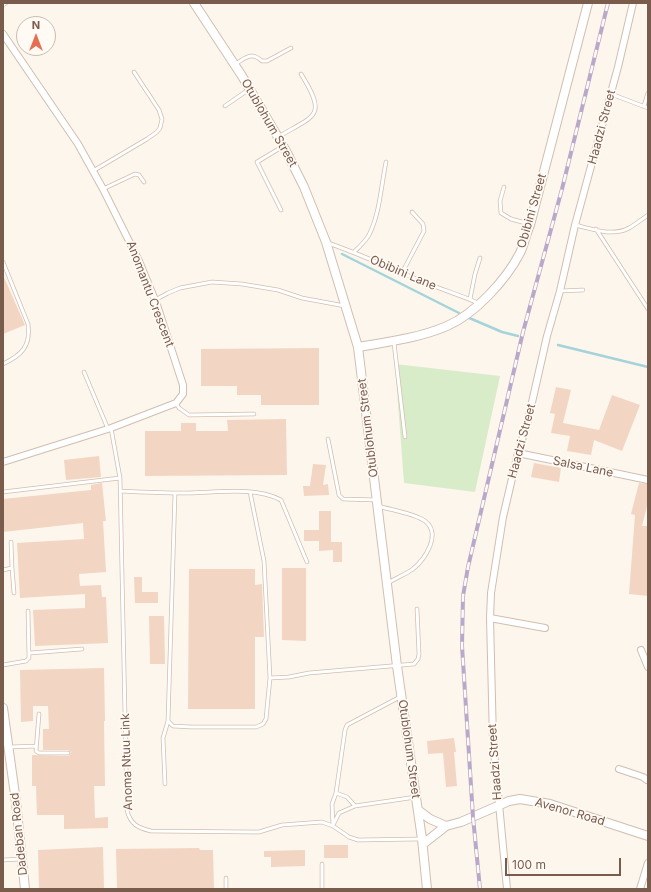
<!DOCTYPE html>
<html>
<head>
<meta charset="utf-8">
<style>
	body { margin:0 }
	#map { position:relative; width:651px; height:892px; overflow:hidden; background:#fdf6ec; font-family:Inter,sans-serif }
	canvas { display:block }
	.frame { position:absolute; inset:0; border:4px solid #7a5c4d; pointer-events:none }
	.north { position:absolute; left:16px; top:16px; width:40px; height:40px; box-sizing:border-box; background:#fffaf3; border:1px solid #cabbb1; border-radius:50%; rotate:0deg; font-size:11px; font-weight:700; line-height:16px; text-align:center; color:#7a5c4d }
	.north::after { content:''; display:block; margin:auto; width:14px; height:18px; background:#e76f51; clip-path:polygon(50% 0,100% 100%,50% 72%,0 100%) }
	.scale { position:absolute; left:505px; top:858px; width:116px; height:18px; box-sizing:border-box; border:2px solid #7a5c4d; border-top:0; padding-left:5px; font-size:12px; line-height:14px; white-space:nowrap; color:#7a5c4d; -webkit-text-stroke:3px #fffaf3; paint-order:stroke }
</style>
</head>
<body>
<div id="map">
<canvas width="651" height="892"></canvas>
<div class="frame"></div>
<div class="north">N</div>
<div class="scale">100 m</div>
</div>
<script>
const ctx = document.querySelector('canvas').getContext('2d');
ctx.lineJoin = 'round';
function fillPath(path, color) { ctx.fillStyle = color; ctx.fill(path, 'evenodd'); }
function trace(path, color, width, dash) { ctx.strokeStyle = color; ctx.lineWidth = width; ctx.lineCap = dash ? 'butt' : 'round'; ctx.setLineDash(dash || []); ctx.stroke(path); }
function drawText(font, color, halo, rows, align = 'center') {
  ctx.font = font + ' Inter,sans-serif'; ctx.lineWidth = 3.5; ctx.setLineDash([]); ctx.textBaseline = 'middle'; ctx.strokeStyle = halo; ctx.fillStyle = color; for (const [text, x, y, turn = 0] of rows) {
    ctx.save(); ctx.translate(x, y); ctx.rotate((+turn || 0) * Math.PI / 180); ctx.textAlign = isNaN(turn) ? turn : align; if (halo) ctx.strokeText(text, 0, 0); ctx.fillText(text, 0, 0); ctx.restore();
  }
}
const green = new Path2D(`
	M395,364L500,376L475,492L404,483Z`);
const stream = new Path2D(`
	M342,254L459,313
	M467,317L502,332L518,336
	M558,345L648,367`);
const building = new Path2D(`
	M3,275L25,325L3,334Z
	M319,348V405H261V395H237V386H201V349Z
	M556,387L571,390L563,423L599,430L612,395L640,405L622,451L594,440L591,455L567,451L570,436L551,433L555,414L550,413Z
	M286,419L287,475L145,476V431H181V423H196V431H228L227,420Z
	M99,456L101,477L66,480L64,460Z
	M534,463L561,468L559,482L531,477Z
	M313,464L326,465L323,485L328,484L329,495L304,496L303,486H310Z
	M102,483L106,521H103L106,572L79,574L80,586L101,585L102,597H106L108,643L35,646L33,610L85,608V594L20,598L17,543L84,539L83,523L3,532V499L91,490V485Z
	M639,483L648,484V502L642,526H648V596L629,594L635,515L631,514Z
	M319,511H331V542H342V562H333V550L319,551V541H304V530H319Z
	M282,568H306V641L282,640Z
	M189,569H255V585L262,584L264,637H255V709H188Z
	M134,577H142V592H158V603H135Z
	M149,616H164L165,664H150Z
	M104,668L105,721H104L105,786H94L95,818L108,817V828L64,829V815H37L36,786H32V755L68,756L70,755L71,752L68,750H43V729H49L48,706H33V721L21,722L20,670Z
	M454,738L456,752H454L457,786L446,787L443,753L428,754L427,741Z
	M324,845H348V858H324Z
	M103,847L104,889H39L38,850Z
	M199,848L200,850H213L214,889H117L116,849Z
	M305,850V866L271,867V857H264V851Z`);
const service = new Path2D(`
	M3,5L6,3
	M235,64C246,58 251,51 262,61H267L291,48
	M611,94L648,108
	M225,106L248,90
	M644,106L648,93
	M278,137C315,115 328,117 301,74
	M93,171L147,139L157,132L160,128L162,119L159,110L134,72
	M504,187L500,201L501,213L511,219L529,224
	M103,189L135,174L139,175L144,182
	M281,210L257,162L282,147
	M575,225C592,229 613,237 629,228C636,224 642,219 648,215
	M596,229L648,309
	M328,243C360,254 392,269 424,282C442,290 461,295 478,303
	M354,252C359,247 365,242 369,235C380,213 381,186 386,162
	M3,262L28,324C31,346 22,355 3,364
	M402,273L424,231L423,224L412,212
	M560,291L583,290
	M470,299L475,274L480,258
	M155,300L168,293L180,288L212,282L242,284L278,290L302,298L345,306
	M394,343L405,437
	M84,372L108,429
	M176,403L179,408L189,415L254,414
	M111,428L120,478L127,810C130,824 138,828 151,831L253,832H259L282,825L322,822L333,826L349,837L358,840L420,839
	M328,439L339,495L343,499L377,500
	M120,491C141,492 163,493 184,493C214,493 254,486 281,500L307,562
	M3,492L120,478
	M250,492L264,561L270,678
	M175,493L168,721L173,726L191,727H256L263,724L266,719L270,678L289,677L309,673L414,664L418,659L419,654L417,609
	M378,506C391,510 414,513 425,521C442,534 425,559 413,569C406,574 396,578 388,583
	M11,542L12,568L14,593
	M3,570L12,568
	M30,653L82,649
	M3,665L26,661L29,658L28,611
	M400,697L347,725L345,730L336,793L347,797L355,806L416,797
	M39,714L36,751L39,753H68
	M10,747L36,746
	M165,784L163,738L168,721
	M333,825L339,813L355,806
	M333,826L332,804L336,793
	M3,860L21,859
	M322,864V889
	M226,878V889`);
const minor = new Path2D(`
	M3,34L78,144L103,189L139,261L157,305L183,385V394L176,403L111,428L3,462
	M518,453L648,480
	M490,618L545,628
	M641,650L648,667
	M619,769L643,777L647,780
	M507,889L493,740L490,618L491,593L503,517L518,453L528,420L547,336L560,291L575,225L618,67L633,3
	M640,889L648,863`);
const tertiary = new Path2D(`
	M194,3L242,76L286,151L304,187L326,242L358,347L397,666L422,839L427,889
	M358,347C388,342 419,338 447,326C475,314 506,280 520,253C524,245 526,234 530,225L588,3
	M3,708L16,802L25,889
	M418,810L430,819L446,826
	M423,844L446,826L461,822L509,801L520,799L550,804L648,836`);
const rail = new Path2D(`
	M480,889L473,817L462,646L463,596L468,567L523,332L562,189L608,3`);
const streetNames = [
	["Otublohum Street",269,123,60],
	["Haadzi Street",602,127,-75],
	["Obibini Street",532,211,-74],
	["Obibini Lane",403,273,23],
	["Anomantu Crescent",150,294,69],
	["Otublohum Street",368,428,-97],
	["Haadzi Street",522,441,-75],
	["Salsa Lane",583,467,12],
	["Otublohum Street",409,749,82],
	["Anoma Ntuu Link",127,762,-92],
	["Haadzi Street",495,762,-94],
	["Avenor Road",570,812,16],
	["Dadeban Road",19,834,-96]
];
fillPath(green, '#d8ecc9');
trace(stream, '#a5d3da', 2.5);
fillPath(building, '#f3d5c3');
trace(service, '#d1beb0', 4.5);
trace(minor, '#d1beb0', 8);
trace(tertiary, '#d1beb0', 10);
trace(service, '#fff', 3);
trace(minor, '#fff', 6);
trace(tertiary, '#fff', 8);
trace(rail, '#b9a8c9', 4);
trace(rail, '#fffaf3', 2.5, [8]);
drawText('12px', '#7a5c4d', '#fffaf3', streetNames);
</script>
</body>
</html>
